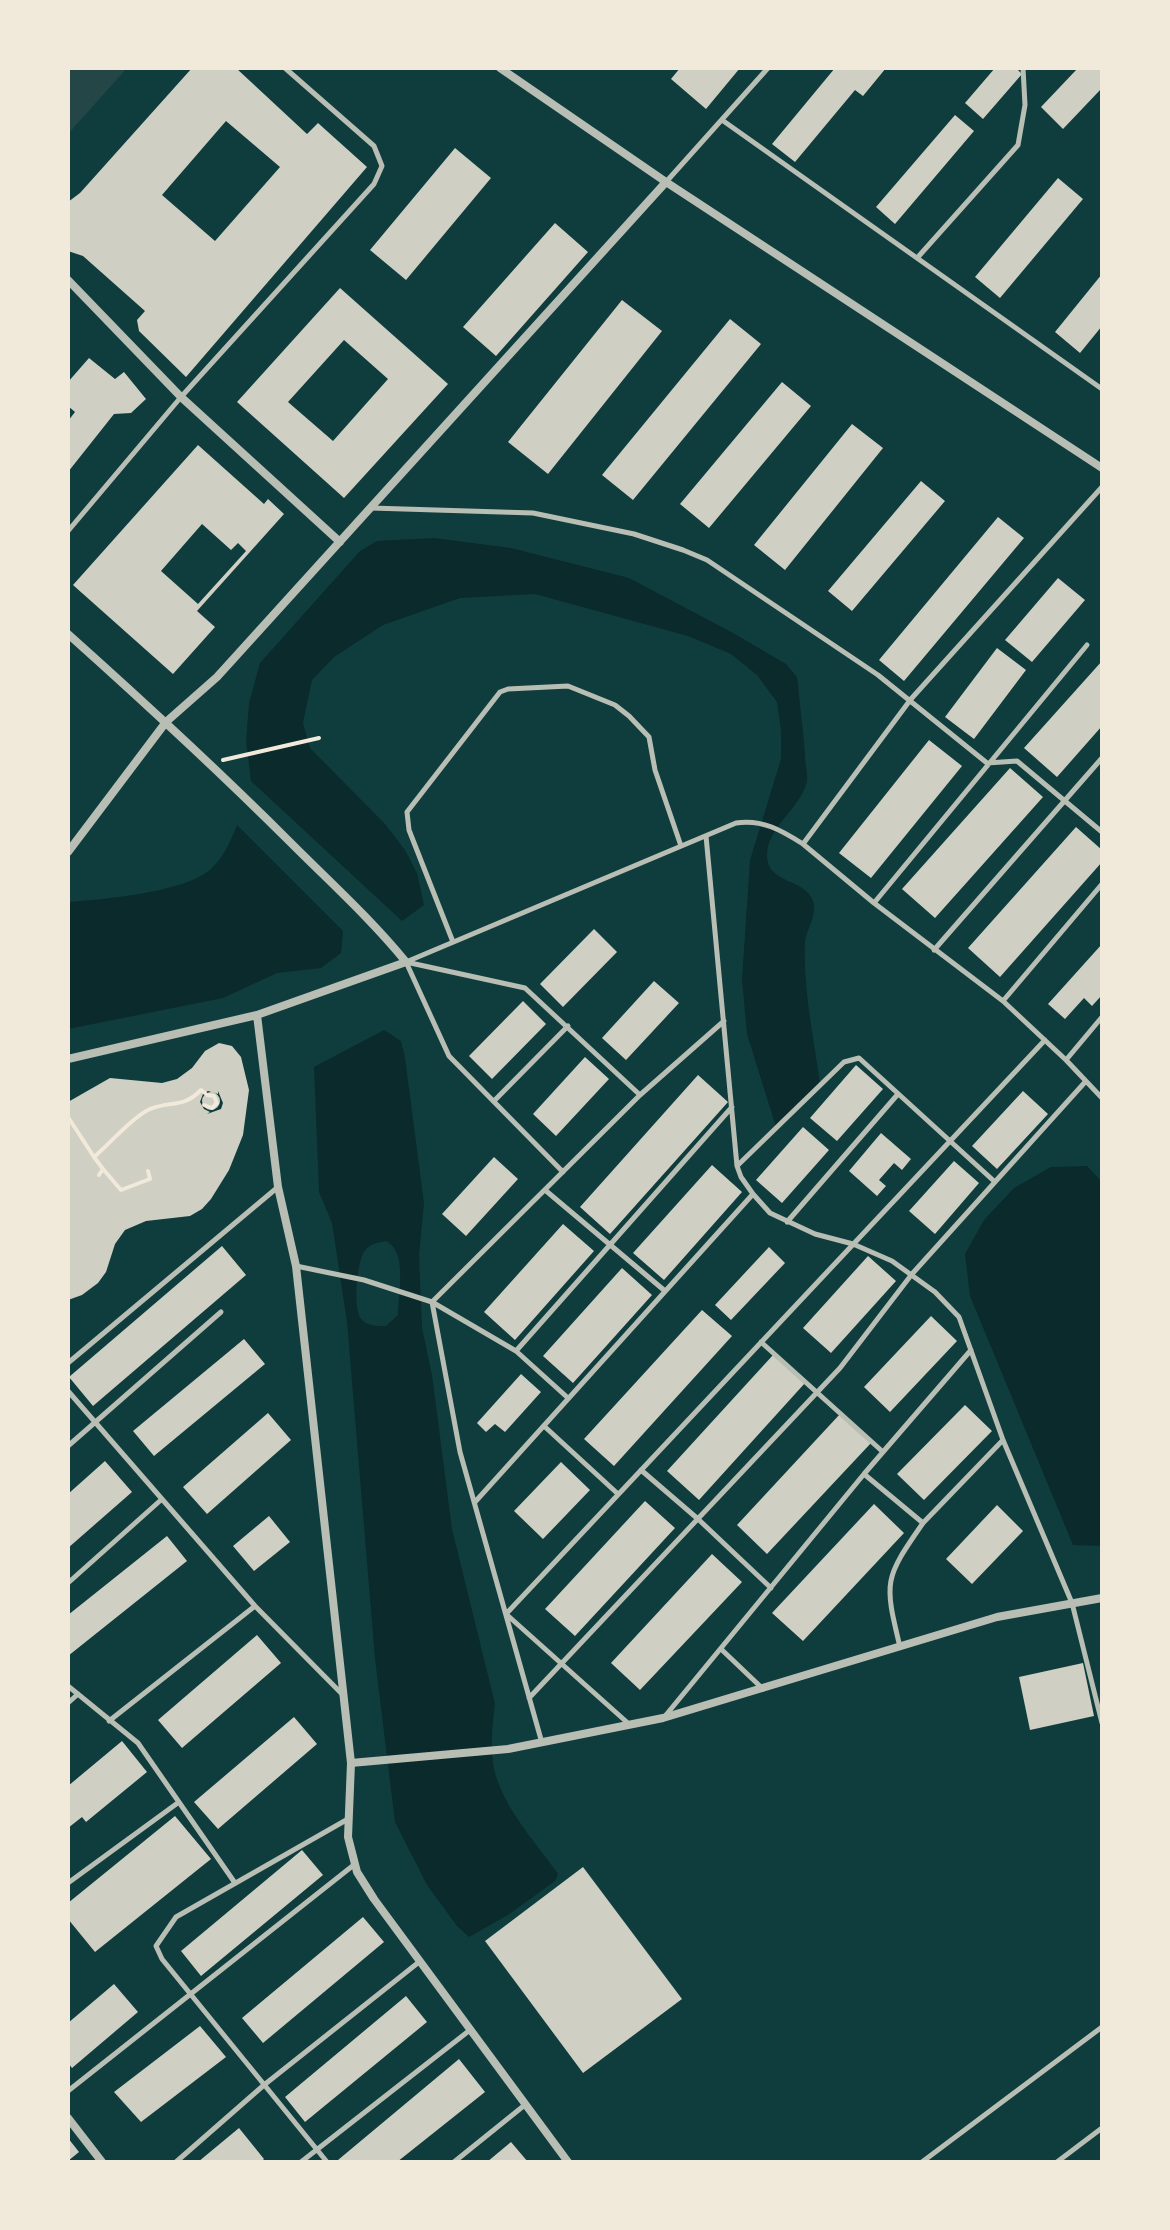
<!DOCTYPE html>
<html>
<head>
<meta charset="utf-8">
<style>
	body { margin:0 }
	#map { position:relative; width:1170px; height:2230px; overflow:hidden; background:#0f3d3e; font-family:"Archivo Narrow",sans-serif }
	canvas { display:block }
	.frame { position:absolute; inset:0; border:70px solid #f1e9da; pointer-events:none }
</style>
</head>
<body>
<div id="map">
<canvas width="1170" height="2230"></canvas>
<div class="frame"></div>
</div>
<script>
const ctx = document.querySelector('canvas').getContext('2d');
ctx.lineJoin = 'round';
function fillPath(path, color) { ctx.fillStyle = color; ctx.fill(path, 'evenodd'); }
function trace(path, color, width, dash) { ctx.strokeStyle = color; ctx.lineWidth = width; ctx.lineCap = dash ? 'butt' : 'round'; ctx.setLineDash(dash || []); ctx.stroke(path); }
const green = new Path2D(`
	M68,68H127L68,134Z`);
const water = new Path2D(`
	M434,538L511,548L629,578L733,633L786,664L797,677C800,703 803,730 805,756C805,764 808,774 807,781C801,809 767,826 767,856C767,884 805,878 813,901C818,915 806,929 805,943C803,989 814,1038 820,1084L776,1127L747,1034L742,979L750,860L781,759V730L777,702L757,675L731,654L688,636L535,594L460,598L383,625L334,657L312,680L303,723L310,748L385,824L405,850L417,873L424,905L402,921L251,781L246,741L249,703L260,663L360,551L377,541Z
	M237,825L343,931L341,953L321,968L277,973L223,998L68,1029V902C104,899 185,893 212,868C224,857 231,840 237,825Z
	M384,1030L401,1041L405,1058L424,1203L419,1255L422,1328L432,1375L452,1529L495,1704C492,1726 489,1757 497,1779C508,1813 537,1844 558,1874L555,1881L508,1915L469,1937L457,1926L427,1885L395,1822L375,1659L347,1322L332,1223L319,1192L314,1067ZM386,1241C408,1252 398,1294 398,1315L386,1326C378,1326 368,1326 362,1320C352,1310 357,1263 364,1252C370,1243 377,1243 386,1241Z
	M1087,1166L1102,1182V1546L1073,1545L970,1296L965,1254L984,1220L1014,1188L1051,1167Z`);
const building = new Path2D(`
	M192,68H236L307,134L318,123L367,167L186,377L139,331L137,320L145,311L83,256L68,251V202L80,193ZM226,121L280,167L215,241L162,195Z
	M680,68H740L706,109L671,79Z
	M835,68H886L863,96L855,90L795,162L772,144Z
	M995,68H1016L1022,74L983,119L965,103Z
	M1078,68H1102V88L1063,129L1041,107Z
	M955,115L974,131L895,224L876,207Z
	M455,148L491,178L406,280L370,250Z
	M1058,178L1083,199L1000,298L975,277Z
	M555,223L588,252L496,356L463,327Z
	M1102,274V326L1080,353L1055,332Z
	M340,288L448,384L344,498L237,402ZM344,340L388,379L333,441L288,402Z
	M622,300L662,331L548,474L508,442Z
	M730,319L761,344L633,500L602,475Z
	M89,358L115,379L124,372L146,399L131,413L114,414L68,472V421L75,412L68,406V382Z
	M782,382L811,406L709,528L680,504Z
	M852,424L883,448L785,570L754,545Z
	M198,445L264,504L268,499L284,514L197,611L215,627L173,674L73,585ZM202,524L231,550L238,543L246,551L198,604L161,571Z
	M921,481L945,501L852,611L828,591Z
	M998,517L1024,538L904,681L879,660Z
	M1058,578L1085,600L1032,662L1005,640Z
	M997,648L1026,670L974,739L945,717Z
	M1102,661V726L1057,777L1024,748Z
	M929,740L962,766L871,878L839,853Z
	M1010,768L1043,797L935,918L902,889Z
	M1076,827L1102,850V862L1000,977L968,948Z
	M594,929L617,952L563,1007L540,984Z
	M1102,944V995L1092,1006L1084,998L1065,1019L1048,1004Z
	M654,981L679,1003L626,1060L602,1038Z
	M523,1001L546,1024L492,1079L469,1056Z
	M219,1043L232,1046L241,1057L249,1090L243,1135L229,1170L211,1199L202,1209L190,1216L146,1221L125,1230L115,1244L106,1272L98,1283L82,1295L68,1300V1102L110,1078L162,1083L177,1079L192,1068L205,1051ZM208,1091L218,1094V1091L223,1103L221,1109L207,1114L210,1112L204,1109L200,1102L203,1094Z
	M585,1057L609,1079L556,1136L533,1114Z
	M856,1065L883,1089L837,1141L810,1118Z
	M698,1075L728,1102L610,1234L580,1207Z
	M1023,1091L1048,1114L997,1169L972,1146Z
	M202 1101a9 9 0 1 1 18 0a9 9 0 1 1-18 0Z
	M803,1127L829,1150L782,1203L756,1180Z
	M881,1133L911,1159L902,1170L894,1163L879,1180L886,1186L877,1196L849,1171Z
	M494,1157L518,1179L466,1236L442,1214Z
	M954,1161L979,1183L935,1234L909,1211Z
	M712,1165L742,1192L664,1280L633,1253Z
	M563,1224L594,1251L515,1340L484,1312Z
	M222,1246L246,1275L93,1406L69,1377Z
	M769,1247L785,1263L731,1320L715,1305Z
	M868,1256L896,1281L831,1353L803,1328Z
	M622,1268L652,1295L573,1383L543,1356Z
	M702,1310L732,1336L614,1466L584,1439Z
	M931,1316L957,1341L890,1412L864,1387Z
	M244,1339L265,1364L154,1456L133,1431Z
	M773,1355L805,1383L699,1500L667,1471Z
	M521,1374L541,1392L505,1432L495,1424L486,1432L477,1423Z
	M965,1405L992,1431L924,1500L897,1474Z
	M268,1413L291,1440L207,1514L183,1487Z
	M840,1414L871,1443L767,1554L737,1525Z
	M105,1461L132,1492L68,1548V1494Z
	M561,1462L590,1490L543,1539L514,1511Z
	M645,1501L675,1528L575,1636L545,1609Z
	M874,1504L904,1533L803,1641L772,1613Z
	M997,1505L1023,1531L972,1584L946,1559Z
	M269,1516L290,1542L254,1571L233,1546Z
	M167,1536L187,1561L68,1656V1615Z
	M712,1554L742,1582L640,1690L611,1663Z
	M257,1635L281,1663L182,1748L158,1720Z
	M1083,1663L1094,1716L1030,1730L1019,1677Z
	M294,1717L317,1744L218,1829L194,1802Z
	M122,1741L147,1772L86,1822L82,1817L68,1828V1786Z
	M175,1816L211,1859L95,1952L68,1919V1903Z
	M302,1850L323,1875L201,1976L181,1951Z
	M583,1867L682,1999L583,2073L485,1941Z
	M363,1917L384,1942L263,2043L242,2018Z
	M114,1984L138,2012L72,2068L68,2063V2023Z
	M406,1996L427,2022L305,2122L285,2097Z
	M200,2026L226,2057L141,2122L114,2092Z
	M459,2059L485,2092L397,2162H339L338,2160Z
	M239,2128L264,2159L261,2162H198Z
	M68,2138L79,2152L68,2161Z
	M511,2142L528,2162H487Z`);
const path = new Path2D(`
	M223,760L319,738
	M204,1105L212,1108L217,1103L214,1096L207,1095
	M68,1117L94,1157C111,1143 129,1120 148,1110C169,1100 183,1109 201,1090L205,1093
	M94,1157L103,1169L99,1175
	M103,1169L121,1190L150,1179L148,1171`);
const service = new Path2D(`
	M722,120L1102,389
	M666,182L768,68
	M918,257L1018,145L1025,105L1023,68
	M371,508L533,513L634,534L683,550L707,560L878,675L987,763L1017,761L1102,832
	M68,531L181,397L374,184L382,166L374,146L285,68
	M706,836L737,1166L741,1177L753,1194L770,1213L815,1234L853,1244L892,1261L935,1292L959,1317L1003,1440L1072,1603L1102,1723
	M803,844L874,903L1003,1001L1066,1060L1102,1098
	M874,903L1087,645
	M453,942L409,830L407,812L500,692L508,689L568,686L615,705L629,716L649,737L655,770L681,846
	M934,950L1102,758
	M406,962L736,823C762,819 781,830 803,844L911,699L1102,487
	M1003,1001L1102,884
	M1066,1060L1102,1017
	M494,1101L568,1026
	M737,1166L844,1062L859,1058L995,1182
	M563,1172L449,1056L406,962L525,988L640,1095
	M545,1190L665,1291
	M787,1222L898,1094
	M296,1266L364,1280L432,1302L460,1452L542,1743
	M761,1342L883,1452
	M516,1351L732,1107
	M68,1363L278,1187
	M68,1391L255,1606L342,1694
	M568,1398L516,1351L432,1302L640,1095L724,1021
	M544,1426L618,1494
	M68,1446L221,1312
	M641,1470L698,1519L771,1588
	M864,1474L923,1523L1003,1440
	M475,1502L753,1194
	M68,1583L162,1499
	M900,1647C884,1581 884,1579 923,1523
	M721,1649L763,1689
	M68,1686L138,1743L235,1883
	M529,1698L840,1368L912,1274L1086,1081
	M68,1703L78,1694
	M666,1715L864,1474L971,1350
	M109,1721L255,1606
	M630,1725L506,1614L1045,1040
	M68,1883L179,1802
	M68,2091L355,1864
	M176,2162L264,2085L419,1962
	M301,2162L470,2030
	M327,2162L162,1959L156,1946L176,1917L348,1819
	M454,2162L526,2104
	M922,2162L1102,2027
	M1057,2162L1102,2128`);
const minor = new Path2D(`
	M500,68L666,182L1102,468
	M68,280L181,397L340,542
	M68,634C144,702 219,771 291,843C330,882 371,919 406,962L257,1015L68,1059
	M68,852L166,722L217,677L666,182
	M257,1015L278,1187L296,1266L351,1763L348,1837L357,1872L374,1899L568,2162
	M351,1763L508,1749L663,1718L997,1617L1102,1598
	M68,2118L102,2162`);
fillPath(green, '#244646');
fillPath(water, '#0a2a2b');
fillPath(building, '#cfcfc3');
trace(path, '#f1e9da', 4);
trace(service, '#b8beb3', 5);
trace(minor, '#b8beb3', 8);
</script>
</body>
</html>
